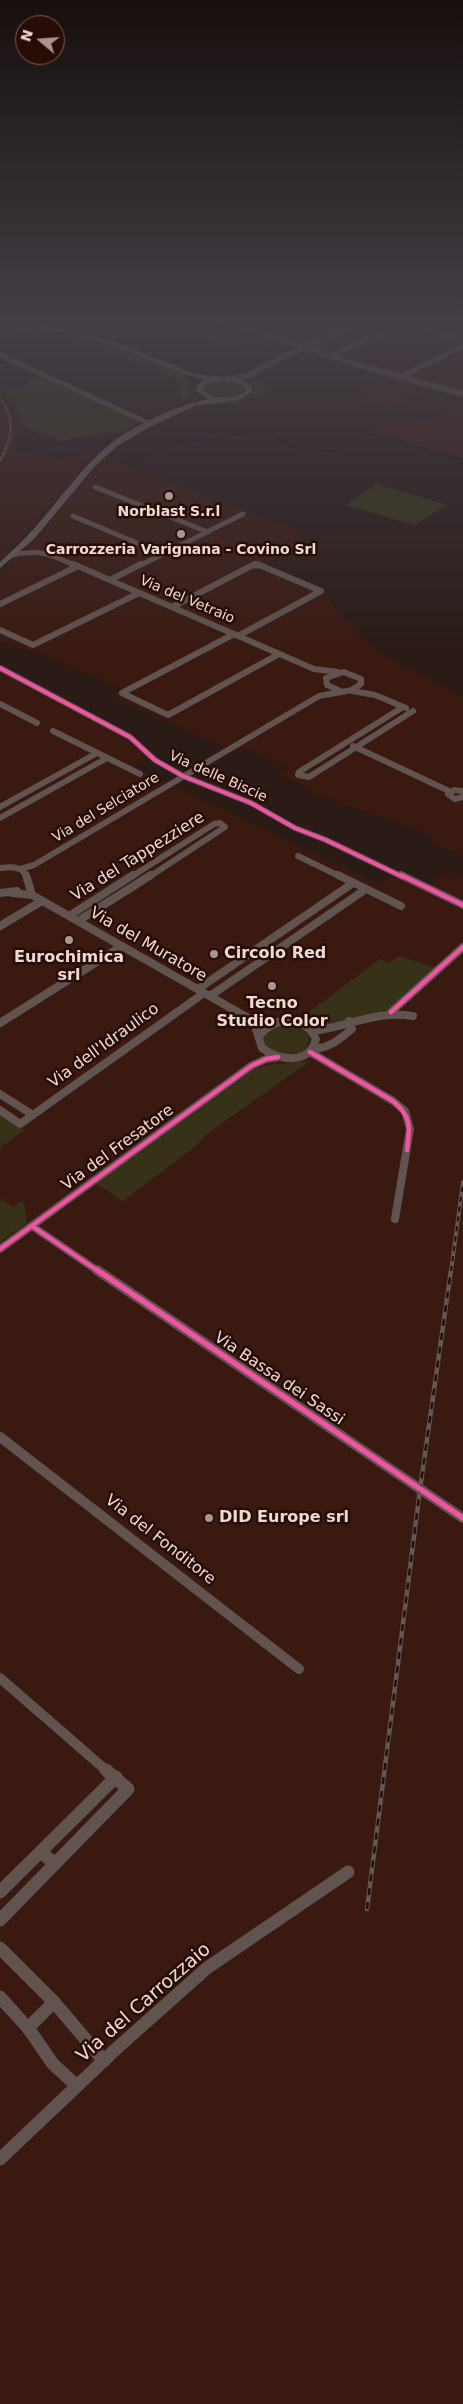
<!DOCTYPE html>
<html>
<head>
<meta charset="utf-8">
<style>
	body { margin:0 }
	#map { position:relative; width:463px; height:2404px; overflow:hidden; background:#2a1b17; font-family:"DejaVu Sans",sans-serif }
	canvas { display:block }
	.north { position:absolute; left:15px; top:15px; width:50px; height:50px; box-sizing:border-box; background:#280d06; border:1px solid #775f58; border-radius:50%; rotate:288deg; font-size:14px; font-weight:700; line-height:20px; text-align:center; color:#eed9d4 }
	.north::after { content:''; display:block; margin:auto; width:18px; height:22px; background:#a99692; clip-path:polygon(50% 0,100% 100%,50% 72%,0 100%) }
</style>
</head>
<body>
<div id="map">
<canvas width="463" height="2404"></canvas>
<div class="north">N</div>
</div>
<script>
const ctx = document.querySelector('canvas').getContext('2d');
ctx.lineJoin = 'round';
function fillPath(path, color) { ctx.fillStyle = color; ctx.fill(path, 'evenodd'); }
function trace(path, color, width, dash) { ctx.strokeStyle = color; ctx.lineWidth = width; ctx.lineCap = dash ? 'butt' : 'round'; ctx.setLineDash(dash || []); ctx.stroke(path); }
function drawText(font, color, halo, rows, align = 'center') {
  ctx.font = font + ' "DejaVu Sans",sans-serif'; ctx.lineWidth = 5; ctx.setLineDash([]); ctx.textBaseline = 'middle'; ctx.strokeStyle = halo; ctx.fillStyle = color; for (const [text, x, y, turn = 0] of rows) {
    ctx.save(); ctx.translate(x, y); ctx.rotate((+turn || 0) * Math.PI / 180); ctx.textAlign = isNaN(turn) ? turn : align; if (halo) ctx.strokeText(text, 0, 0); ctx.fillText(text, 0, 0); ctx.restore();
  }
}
const built = new Path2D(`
	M214,320H463V396L434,387L389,409L353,398L397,376L300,348L278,344L266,349L270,353L256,358L202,338L233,327Z
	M0,390L13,401L22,421V427L13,451L46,455L55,460L96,452L25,534L0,558Z
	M463,403V460L371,432L401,416L429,421Z
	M103,457L295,529L302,545L266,564L323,590L338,613L356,632L385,655L463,697V855L430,843L432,835L307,791L304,786L280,775L279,774L287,767L247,749L238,754L112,696L121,689L97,677L30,651L4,642L0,644V573L35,538Z
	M0,667L124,737L146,757L133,766L378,884L396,872L419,883L431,884L446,871L463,878V2404H0Z`);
const green = new Path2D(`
	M0,324C63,332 127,346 184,376L189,382L190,397L186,401L181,398L178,383L172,376L91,345L36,332L0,327Z
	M41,375L129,415L140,422L119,434L109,432L60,441L22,427L18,409L4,392L31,383L26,380Z
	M257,375L255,378L265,387L264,392L260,395L233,405L208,404L249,396L255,389L251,380Z
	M221,381L239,384L245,388L244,391C232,401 215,399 203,391L202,388L208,383Z
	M377,484L447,505L414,525L345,505Z
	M399,956L435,968L387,1010L325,1026L312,1027L301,1021V1018L380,959L389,963Z
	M282,1025C293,1025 303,1027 309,1037C309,1061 280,1054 267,1048L263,1038L270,1029Z
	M310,1061L204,1136L195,1147L123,1201L96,1184L253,1070L267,1065Z
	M0,1115L24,1130L0,1148Z
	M0,1198L13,1207L21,1201L24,1202L27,1223L0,1242Z`);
const stream = new Path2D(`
	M121,463L181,441L213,440L227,434L265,433L276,435L281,442L307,449L334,452L373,434L463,460`);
const minorFar4 = new Path2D(`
	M303,320L341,332
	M0,323L31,327
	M0,355L146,422
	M329,356L406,323
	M402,376L463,346
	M95,487L208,532
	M73,516L163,554
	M13,555C42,549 49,554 76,566
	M139,566L243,514
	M253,566H260`);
const minorFar3 = new Path2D(`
	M73,564L314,669L338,672
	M110,580L141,564
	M0,604L78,566
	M172,607L255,564
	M0,630L33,645L139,593
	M234,634L122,693L168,715L279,654
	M238,636L321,591L257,564
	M0,668L130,737L155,760L183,776L251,803L295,828L326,840L403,877
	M352,691L375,695L406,708
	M0,704L37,723
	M403,707L299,772L298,775L309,777L413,711
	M53,731L140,774
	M353,746L449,791
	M463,791L454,790L448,794L455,799L463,797
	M0,807L97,753
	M0,818L107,758
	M298,856L341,877
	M0,868C11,867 21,865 27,877
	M20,869L34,865L319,696L352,690L361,684V679L344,672L326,678L327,685L340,691
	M131,877L214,824L220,823L225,827L149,877`);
const minorFar2 = new Path2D(`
	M26,875L32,895
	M338,875L401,906
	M401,875L463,905
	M0,893L17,891
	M12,893L32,895L250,1019L277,1022
	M69,916L133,875
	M78,921L151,875
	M0,926L42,901
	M198,989L353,883
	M210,996L366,889
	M391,1012L463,947
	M250,1019L255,1026L262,1048C280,1061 309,1065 316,1039C304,1015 273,1016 259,1037
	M0,1023L122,946
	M312,1031C349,1027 375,1010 413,1016
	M312,1049C328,1049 340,1039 352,1029L349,1021
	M310,1052L393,1101L405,1111L410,1129L395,1219
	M0,1094L33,1115
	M0,1110L20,1124L204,993
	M32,1226L98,1271
	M0,1249L251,1066L266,1059L278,1057`);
const minorFar1 = new Path2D(`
	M97,1270L463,1518
	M0,1437L299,1669
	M0,1678L107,1771`);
const minor = new Path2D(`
	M41,1852L55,1864
	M0,1892L116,1777
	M0,1920L128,1789L106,1770
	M0,1948L54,2002L104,2061
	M0,1997L28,2028L53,2064L77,2086
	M28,2028L54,2002
	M0,2159L116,2049L207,1968L348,1872`);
const tertiary = new Path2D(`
	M219,320L301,346
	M396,320L463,339
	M305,346L369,320`);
const secondary = new Path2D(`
	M308,348L351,363L463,394
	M228,379L247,376L299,349`);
const primary = new Path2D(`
	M0,320L31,322L94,336L123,345L195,374L240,379L252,386V392L238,400L195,406L146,429L117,446L94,467L34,539L0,568V562C9,553 19,545 28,535C56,506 78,470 110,444C134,425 178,405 208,399L195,390L199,383L205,380C175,373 148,358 119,348C81,334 40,327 0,322ZM222,381L238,383L246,388V391C232,400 214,400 202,390L207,384Z`);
const railFar2 = new Path2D(`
	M0,399C17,420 12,439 0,461`);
const railFar1 = new Path2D(`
	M451,1271L463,1182`);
const rail = new Path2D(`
	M367,1909L420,1489L451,1270`);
const cyclewayFar2 = new Path2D(`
	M0,668L130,737L155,760L183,776L251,803L295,828L326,840L403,877`);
const cyclewayFar1 = new Path2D(`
	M401,875L463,905
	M391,1012L463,947
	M310,1052L393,1101C412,1117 410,1127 407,1150
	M32,1226L98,1271
	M0,1249L251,1066L266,1059L278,1057`);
const cycleway = new Path2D(`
	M97,1270L463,1518`);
const markers = [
	[169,496,5,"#a99692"],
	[181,534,5,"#a99692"],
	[69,940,5,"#a99692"],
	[214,954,5,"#a99692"],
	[272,986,5,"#a99692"],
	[209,1518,5,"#a99692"]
];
const farPoinames = [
	["Norblast S.r.l",169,512],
	["Carrozzeria Varignana - Covino Srl",181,550]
];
const farStreetnames = [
	["Via del Vetraio",187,600,23],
	["Via delle Biscie",218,777,24],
	["Via del Selciatore",106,808,-31]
];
const streetNames = [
	["Via del Tappezziere",138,857,-32],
	["Via del Muratore",148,945,30],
	["Via dell'Idraulico",104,1046,-36],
	["Via del Fresatore",118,1148,-36],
	["Via Bassa dei Sassi",279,1379,34],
	["Via del Fonditore",160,1540,38]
];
const poiNames = [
	["Circolo Red",224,954],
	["Eurochimica",69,958,"center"],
	["srl",69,976,"center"],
	["Tecno",272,1004,"center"],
	["Studio Color",272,1022,"center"],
	["DID Europe srl",219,1518]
];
const nearStreetnames = [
	["Via del Carrozzaio",144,2003,-41]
];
fillPath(built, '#3a1911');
fillPath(green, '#373217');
trace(stream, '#1d071c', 1);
trace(minorFar4, '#605350', 5);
trace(minorFar3, '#605350', 6);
trace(minorFar2, '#605350', 8);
trace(minorFar1, '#605350', 10);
trace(minor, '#605350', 13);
trace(tertiary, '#605350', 5.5);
trace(secondary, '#5d504d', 6);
fillPath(primary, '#6a5b5a');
trace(railFar2, '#635753', 2.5);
trace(railFar1, '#635753', 4);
trace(rail, '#635753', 4.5);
trace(railFar2, '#280d06', 1, [3]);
trace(railFar1, '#280d06', 2, [5]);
trace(rail, '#280d06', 2.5, [7]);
trace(cyclewayFar2, '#f153a3', 4);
trace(cyclewayFar1, '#f153a3', 4.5);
trace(cycleway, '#f153a3', 5.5);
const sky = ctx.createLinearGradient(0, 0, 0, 656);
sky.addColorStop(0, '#170f0d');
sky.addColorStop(0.49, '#443f47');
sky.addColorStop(1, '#443f4700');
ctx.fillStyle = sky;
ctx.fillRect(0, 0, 463, 656);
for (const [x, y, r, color] of markers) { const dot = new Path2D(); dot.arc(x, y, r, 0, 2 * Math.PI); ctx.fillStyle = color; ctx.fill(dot); trace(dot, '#280d06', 2); }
drawText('bold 14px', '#eed9d4', '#280d06', farPoinames);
drawText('14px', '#eed9d4', '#280d06', farStreetnames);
drawText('16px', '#eed9d4', '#280d06', streetNames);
drawText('bold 16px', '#eed9d4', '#280d06', poiNames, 'left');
drawText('19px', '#eed9d4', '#280d06', nearStreetnames);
</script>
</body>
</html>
